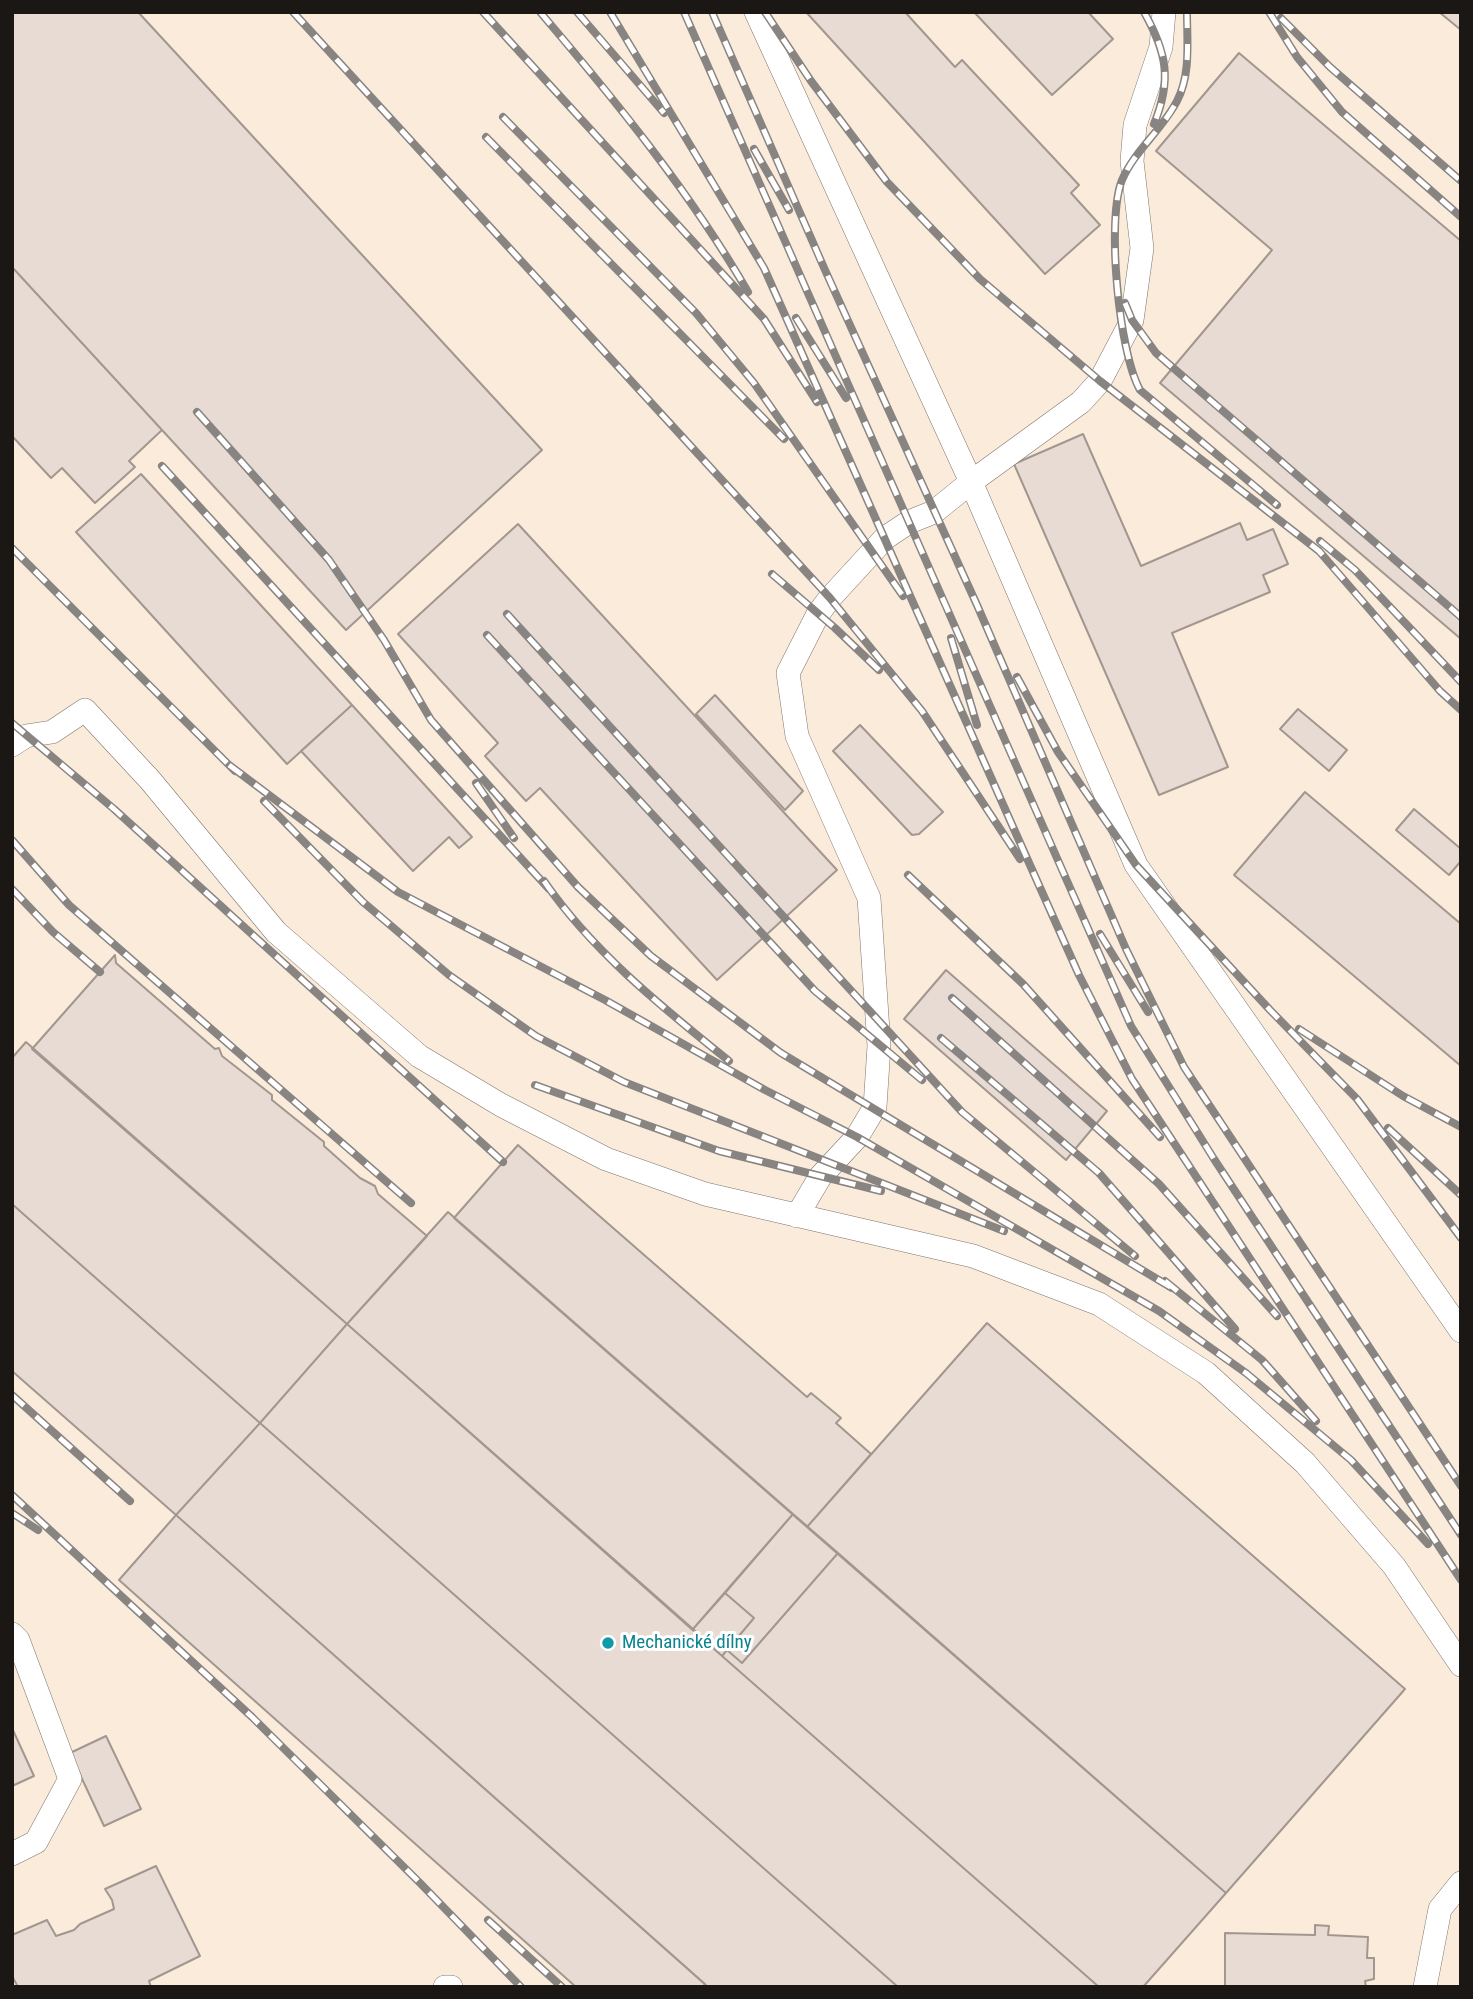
<!DOCTYPE html>
<html>
<head>
<meta charset="utf-8">
<style>
	body { margin:0 }
	#map { position:relative; width:1473px; height:1999px; overflow:hidden; background:#fefaf6; font-family:"Roboto Condensed",sans-serif }
	canvas { display:block }
	.frame { position:absolute; inset:0; border:14px solid #1b1714; pointer-events:none }
</style>
</head>
<body>
<div id="map">
<canvas width="1473" height="1999"></canvas>
<div class="frame"></div>
</div>
<script>
const ctx = document.querySelector('canvas').getContext('2d');
ctx.lineJoin = 'round';
function fillPath(path, color) { ctx.fillStyle = color; ctx.fill(path, 'evenodd'); }
function trace(path, color, width, dash) { ctx.strokeStyle = color; ctx.lineWidth = width; ctx.lineCap = dash ? 'butt' : 'round'; ctx.setLineDash(dash || []); ctx.stroke(path); }
function drawText(font, color, halo, rows, align = 'center') {
  ctx.font = font + ' "Roboto Condensed",sans-serif'; ctx.lineWidth = 6; ctx.setLineDash([]); ctx.textBaseline = 'middle'; ctx.strokeStyle = halo; ctx.fillStyle = color; for (const [text, x, y, turn = 0] of rows) {
    ctx.save(); ctx.translate(x, y); ctx.rotate((+turn || 0) * Math.PI / 180); ctx.textAlign = isNaN(turn) ? turn : align; if (halo) ctx.strokeText(text, 0, 0); ctx.fillText(text, 0, 0); ctx.restore();
  }
}
const built = new Path2D(`
	M12,12H1461V1987H12Z`);
const building = new Path2D(`
	M12,12H138L542,450L346,630L12,267Z
	M806,12H905L955,67L962,60L1079,185L1071,193L1100,225L1045,274Z
	M974,12H1088L1113,39L1052,95Z
	M1439,12H1461V30Z
	M1239,53L1461,241V639L1160,383L1272,250L1156,151Z
	M12,267L162,430L129,461L135,467L95,503L62,468L51,478L12,436Z
	M1083,434L1141,566L1240,523L1247,540L1273,529L1288,564L1263,575L1270,592L1172,633L1228,767L1159,795L1014,464Z
	M141,474L352,705L287,764L76,532Z
	M518,524L837,870L717,980L540,788L526,801L485,756L498,743L398,634Z
	M715,695L803,791L785,810L696,714Z
	M352,705L472,837L459,848L449,837L413,871L301,751Z
	M1298,709L1347,750L1329,771L1280,729Z
	M860,725L943,812L919,834L912,835L833,751Z
	M1305,792L1461,924V1066L1234,875Z
	M1414,809L1461,849V861L1449,875L1396,830Z
	M115,955L116,963L215,1049L219,1048L222,1056L272,1095V1100L324,1142V1146L360,1178L375,1186L378,1194L427,1236L347,1324L32,1049Z
	M946,970L1107,1111L1066,1160L904,1019Z
	M26,1042L347,1324L260,1423L12,1204V1058Z
	M518,1145L807,1397L811,1393L841,1418L836,1423L871,1454L807,1527L454,1218Z
	M12,1204L260,1423L176,1515L12,1371Z
	M448,1212L793,1514L693,1629L347,1324Z
	M987,1323L1405,1689L1226,1893L807,1527Z
	M347,1324L722,1656L1099,1987H898L260,1423Z
	M260,1423L898,1987H708L176,1515Z
	M793,1514L838,1553L742,1663L727,1650L754,1618L725,1593Z
	M176,1515L705,1984L703,1987H576L119,1580Z
	M838,1553L1226,1893L1143,1987H1099L722,1656L727,1650L742,1663Z
	M725,1593L754,1618L722,1656L693,1629Z
	M12,1728L34,1776L12,1786Z
	M106,1736L141,1809L104,1826L70,1753Z
	M156,1866L200,1956L149,1981L151,1987H18L12,1976V1935L47,1920L56,1936L74,1930L80,1924L114,1909L112,1900L105,1889Z
	M1315,1925L1329,1926L1328,1935L1368,1937L1367,1958H1374V1979L1365,1981L1366,1987H1225V1933L1315,1935Z`);
const service = new Path2D(`
	M756,12L971,482L1081,402L1100,381L1132,320L1142,248L1132,161L1135,125L1161,47L1164,12
	M12,745L26,736L52,732L85,710L150,780L276,932L419,1056L501,1105L606,1159L705,1194L973,1256L1099,1304L1206,1373L1305,1463L1394,1566L1461,1665
	M797,1216L820,1177L857,1137L875,1107L879,1046L869,898L797,736L788,673L818,614L830,598L885,538L909,522L934,512L971,482L1136,865L1461,1331
	M12,1634L18,1640L70,1779L36,1842L12,1854
	M445,1987H451
	M1425,1987L1440,1909L1461,1883`);
const rail = new Path2D(`
	M293,12L830,598L922,711L1020,859
	M483,12L764,319L817,402
	M540,12C615,100 690,192 748,292
	M577,12L664,113
	M610,12L764,268L1079,975L1132,1079L1461,1580
	M684,12L1131,1026L1214,1159L1461,1535
	M712,12L825,270L977,605L1126,949L1184,1067L1461,1486
	M765,12L811,81L887,182L980,279L1100,381L1319,551L1440,691L1461,710
	M1144,12C1167,53 1172,80 1154,124
	M1187,12C1187,42 1191,74 1177,101C1162,130 1135,150 1122,180C1106,220 1119,353 1140,390L1277,505
	M1269,12L1297,57L1342,112L1461,217
	M1281,18L1330,67L1461,181
	M503,117L696,313L754,383L903,596
	M486,137L784,439
	M754,149L789,210
	M1125,303L1132,320L1156,353L1461,617
	M796,318L846,398
	M197,412L329,560L384,640L431,720L578,887L651,956L781,1053L1172,1288
	M162,466L549,889
	M1320,541L1355,570L1461,682
	M12,548L235,771
	M772,574L835,628L879,670
	M507,614L962,1112L1135,1256
	M487,635L815,991L922,1080
	M951,638L977,725
	M1017,677L1058,752L1136,865L1270,1010L1357,1099L1461,1238
	M12,723L114,809L503,1162
	M229,765L398,892L605,1000L765,1090L857,1137L1159,1311L1246,1373L1351,1460L1428,1544
	M476,783L514,838
	M264,801L363,902L449,975L536,1036L624,1082L1004,1231
	M12,840L69,905L411,1203
	M908,875L1023,984L1160,1137
	M544,881C593,952 662,1007 729,1061
	M12,889L53,932L100,972
	M1100,934L1148,1012
	M952,998L1159,1184L1277,1316
	M1299,1029L1403,1096L1461,1127
	M941,1038L1099,1173L1235,1329
	M535,1085L719,1151L881,1191
	M1388,1128L1461,1195
	M1165,1281L1262,1360L1316,1421
	M12,1395L130,1501
	M12,1495L252,1717L420,1883L521,1987
	M12,1513L38,1530
	M488,1920L562,1987`);
const markers = [
	[608,1643,7,"#0f9aa8"]
];
const cultureNames = [
	["Mechanické dílny",622,1643]
];
fillPath(built, '#fbebdb');
fillPath(building, '#e7dbd3');
trace(building, '#a2978f', 2);
trace(service, '#7e756c', 24);
trace(service, '#fff', 23);
trace(rail, '#888481', 8);
trace(rail, '#fff', 5, [16]);
for (const [x, y, r, color] of markers) { const dot = new Path2D(); dot.arc(x, y, r, 0, 2 * Math.PI); ctx.fillStyle = color; ctx.fill(dot); trace(dot, '#fff', 2.5); }
drawText('19px', '#0d838f', '#fff', cultureNames, 'left');
</script>
</body>
</html>
